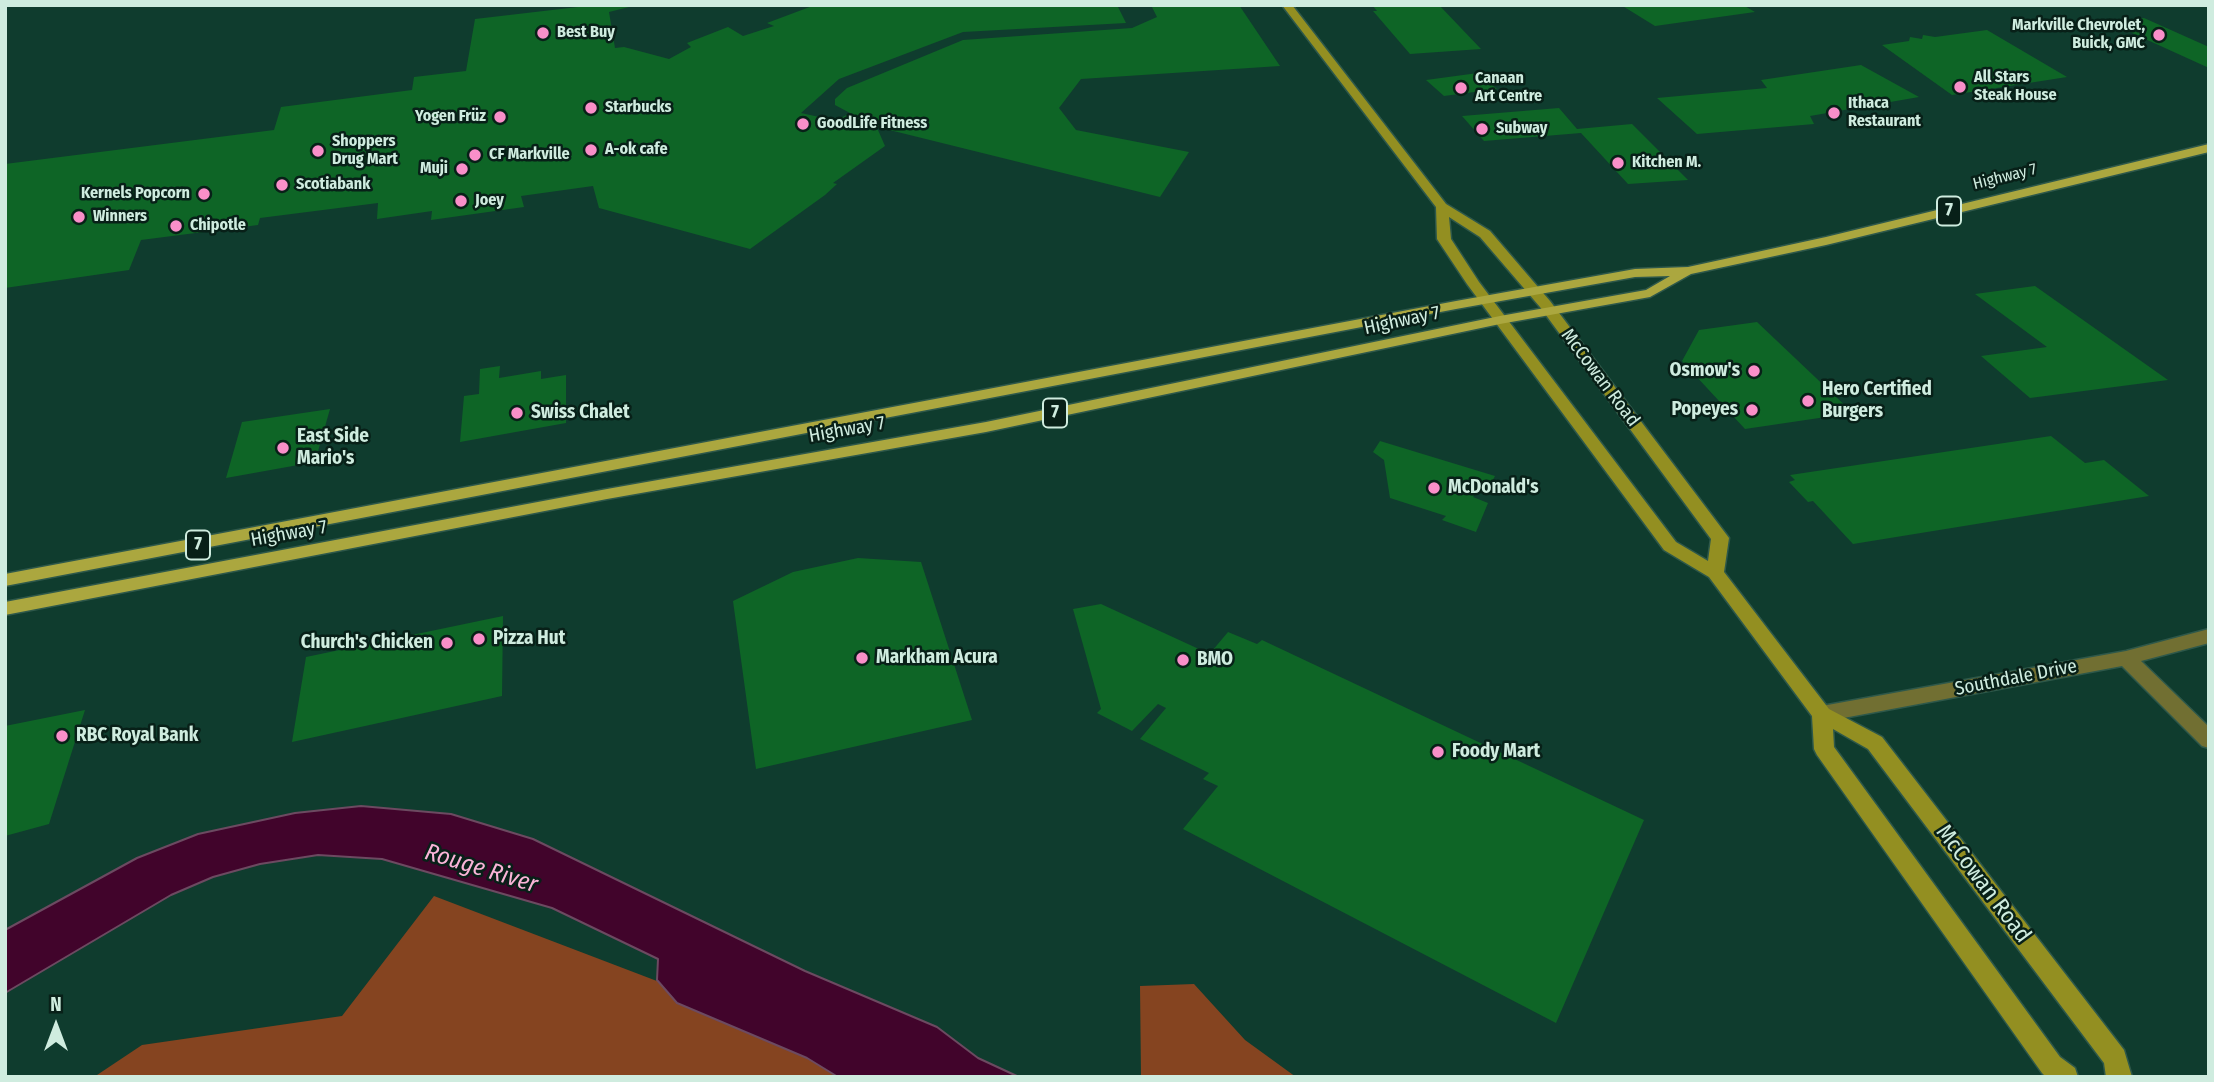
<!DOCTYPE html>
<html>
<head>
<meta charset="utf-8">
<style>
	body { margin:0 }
	#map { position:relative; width:2214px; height:1082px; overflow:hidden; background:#0f3c2e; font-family:"Fira Sans Condensed",sans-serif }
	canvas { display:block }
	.frame { position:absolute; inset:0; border:7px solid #cfecdf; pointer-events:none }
	.north { position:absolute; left:21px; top:991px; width:70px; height:70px; -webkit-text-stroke:5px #082018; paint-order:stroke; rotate:0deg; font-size:19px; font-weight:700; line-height:28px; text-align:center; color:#cfecdf }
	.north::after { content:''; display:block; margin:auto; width:24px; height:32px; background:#cfecdf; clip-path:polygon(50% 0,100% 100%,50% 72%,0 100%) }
</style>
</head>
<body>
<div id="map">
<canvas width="2214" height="1082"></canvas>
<div class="frame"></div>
<div class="north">N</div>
</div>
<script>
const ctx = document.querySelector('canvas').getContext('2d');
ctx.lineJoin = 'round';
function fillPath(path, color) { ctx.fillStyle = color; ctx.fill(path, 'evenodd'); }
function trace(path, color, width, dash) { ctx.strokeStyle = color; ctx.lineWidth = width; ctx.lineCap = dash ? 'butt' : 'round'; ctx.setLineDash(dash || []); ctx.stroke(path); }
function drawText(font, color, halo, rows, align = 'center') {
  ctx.font = font + ' "Fira Sans Condensed",sans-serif'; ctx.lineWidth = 5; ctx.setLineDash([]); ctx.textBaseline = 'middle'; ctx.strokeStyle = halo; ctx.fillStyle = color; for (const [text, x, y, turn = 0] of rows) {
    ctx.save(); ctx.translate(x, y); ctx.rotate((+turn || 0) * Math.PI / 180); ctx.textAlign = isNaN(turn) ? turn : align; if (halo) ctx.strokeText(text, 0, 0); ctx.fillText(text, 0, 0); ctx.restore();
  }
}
const green = new Path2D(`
	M434,896L788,1031L878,1077H94L142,1045L342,1016Z
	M1194,984L1245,1040L1296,1077H1141L1140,986Z`);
const water = new Path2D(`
	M361,806L451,814L533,839L805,971L937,1027L978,1058L1019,1077H838L807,1058L677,1003L657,980L658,959L552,908L382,859L318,855L260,864L213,877L171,895L5,993V930L137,858L198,834L295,813Z`);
const building = new Path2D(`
	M595,5H637L609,12L615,48L624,47L669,59L691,47L687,43L728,27L743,36L774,26L767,23L815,5H1117L1126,23L963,32L839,79L801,113L878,130L885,146L833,183L837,184L825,195L750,249L599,208L593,186L521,196L524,207L431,220L432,211L377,219L378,203L260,218L258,225L141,240L129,270L5,288V164L274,130L281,107L412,90L414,77L466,71L475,19Z
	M1151,5H1239L1280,66L1081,79L1059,108L1076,130L1189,152L1160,197L841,118L850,113L835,105V99L847,88L963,40L1132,28L1157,17Z
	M1372,5H1439L1481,49L1410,54L1373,11H1377Z
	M1621,5H1743L1755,12L1655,26Z
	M2144,18L2209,47V68L2110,23Z
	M1987,30L2067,77L1952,95L1882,45L1909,41L1910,37L1922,39L1923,35L1935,37Z
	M1861,65L1919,97L1810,116L1814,124L1697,134L1657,98L1767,88L1761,80Z
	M1478,73L1497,89L1444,96L1426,80Z
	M1559,108L1577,129L1632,124L1688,180L1628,184L1581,133L1484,141L1462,116Z
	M2035,286L2168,380L2030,398L1981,356L2047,347L1975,294Z
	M1757,322L1853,413L1745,429L1682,361L1699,330Z
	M500,366L499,378L541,371V379L566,375V423L460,442L464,396L479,394L480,369Z
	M330,409L315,462L226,478L242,422Z
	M2051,436L2085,463L2104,460L2149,496L1853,544L1813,501L1808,502L1789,482L1795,480L1790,475Z
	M1380,441L1495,476L1488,489L1481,486L1473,497L1488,503L1476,532L1442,520L1446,516L1390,498L1384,460L1373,452Z
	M858,558L921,562L972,720L756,769L733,601L793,572Z
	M1101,604L1201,650L1198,652L1207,657L1228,632L1257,644L1262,640L1644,820L1556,1023L1183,829L1218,786L1203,779L1209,773L1140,739L1166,708L1158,704L1132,731L1097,713L1101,709L1073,609Z
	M503,616L502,696L292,742L306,657Z
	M85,710L49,824L5,836V726Z`);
const minor = new Path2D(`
	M2209,629V643L2141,661L2209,727V748L2202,746L2122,666L1822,722L1815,719L1812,714L1815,709L1822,706L2126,651Z`);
const secondary = new Path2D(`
	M1282,5H1292L1446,204L1490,231L1550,301L1726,534L1729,538L1724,572L1829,709L1882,737L2124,1050L2132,1077H2106L2104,1063L1868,749L1833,729L1834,747L2060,1057L2075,1068L2078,1077H2046L2042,1073L1817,755L1814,749L1812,716L1709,577L1664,550L1467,284L1437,239L1436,207ZM1449,217L1480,237L1540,307L1711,539L1708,561L1676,542L1479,282L1451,239Z`);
const primary = new Path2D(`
	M2209,144V152L1826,245L1691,274L1650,297L1500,324L986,432L607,499L5,615V602L607,489L986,422L1500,316L1646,290L1670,276L1635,277L1456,309L5,586V574L1456,301L1635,269L1688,267L1826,237Z`);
const markers = [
	[543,33,7,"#f98fc9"],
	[2159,35,7,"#f98fc9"],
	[1960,87,7,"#f98fc9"],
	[1461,88,7,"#f98fc9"],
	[591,108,7,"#f98fc9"],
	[1834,113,7,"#f98fc9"],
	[500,117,7,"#f98fc9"],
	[803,124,7,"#f98fc9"],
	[1482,129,7,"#f98fc9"],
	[591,150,7,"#f98fc9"],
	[318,151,7,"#f98fc9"],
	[475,155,7,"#f98fc9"],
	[1618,163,7,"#f98fc9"],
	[462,169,7,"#f98fc9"],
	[282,185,7,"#f98fc9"],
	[204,194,7,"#f98fc9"],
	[461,201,7,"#f98fc9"],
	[79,217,7,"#f98fc9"],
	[176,226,7,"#f98fc9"],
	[1754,371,7,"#f98fc9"],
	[1808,401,7,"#f98fc9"],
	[1752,410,7,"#f98fc9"],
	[517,413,7,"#f98fc9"],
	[283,448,7,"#f98fc9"],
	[1434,488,7,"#f98fc9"],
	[479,639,7,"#f98fc9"],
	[447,643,7,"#f98fc9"],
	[862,658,7,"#f98fc9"],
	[1183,660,7,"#f98fc9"],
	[62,736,7,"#f98fc9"],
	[1438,752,7,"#f98fc9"]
];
const farPoinames = [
	["Markville Chevrolet,",2145,26,"right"],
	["Buick, GMC",2145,44,"right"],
	["Best Buy",557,33],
	["All Stars",1974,78],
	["Steak House",1974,96],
	["Canaan",1475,79],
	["Art Centre",1475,97],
	["Ithaca",1848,104],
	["Restaurant",1848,122],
	["Starbucks",605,108],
	["Yogen Früz",486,117,"right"],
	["GoodLife Fitness",817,124],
	["Subway",1496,129],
	["Shoppers",332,142],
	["Drug Mart",332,160],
	["A-ok cafe",605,150],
	["CF Markville",489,155],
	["Kitchen M.",1632,163],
	["Muji",448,169,"right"],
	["Scotiabank",296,185],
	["Kernels Popcorn",190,194,"right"],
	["Joey",475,201],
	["Winners",93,217],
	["Chipotle",190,226]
];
const farStreetnames = [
	["Highway 7",2005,177,-14]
];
const shields = [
	[1949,211,24],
	[1055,413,24],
	[198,545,24]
];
const shieldNames = [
	["7",1949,211],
	["7",1055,413],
	["7",198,545]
];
const streetNames = [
	["Highway 7",1402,321,-12],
	["McCowan Road",1600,378,53],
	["Highway 7",847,430,-10],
	["Highway 7",289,534,-10],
	["Southdale Drive",2016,678,-11]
];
const poiNames = [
	["Osmow's",1740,371,"right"],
	["Hero Certified",1822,390],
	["Burgers",1822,412],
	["Popeyes",1738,410,"right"],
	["Swiss Chalet",531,413],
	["East Side",297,437],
	["Mario's",297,459],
	["McDonald's",1448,488],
	["Pizza Hut",493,639],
	["Church's Chicken",433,643,"right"],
	["Markham Acura",876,658],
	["BMO",1197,660],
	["RBC Royal Bank",76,736],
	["Foody Mart",1452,752]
];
const nearStreetnames = [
	["McCowan Road",1983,884,53]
];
const nearWaternames = [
	["Rouge River",481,869,17]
];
fillPath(green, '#854420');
fillPath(water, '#41042b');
trace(water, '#6c4a61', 2);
fillPath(building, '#0e6526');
trace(minor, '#2e584a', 3);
trace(secondary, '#2e584a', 3);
trace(primary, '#2e584a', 3);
fillPath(minor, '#716f32');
fillPath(secondary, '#938f21');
fillPath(primary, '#aba73f');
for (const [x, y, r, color] of markers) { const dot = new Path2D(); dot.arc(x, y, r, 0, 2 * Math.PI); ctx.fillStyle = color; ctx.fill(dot); trace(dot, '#082018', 2.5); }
drawText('bold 16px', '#cfecdf', '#082018', farPoinames, 'left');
drawText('16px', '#cfecdf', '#082018', farStreetnames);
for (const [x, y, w] of shields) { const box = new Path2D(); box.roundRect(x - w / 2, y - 14.5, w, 29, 5); ctx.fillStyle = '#082018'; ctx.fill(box); trace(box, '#cfecdf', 2); }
drawText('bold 18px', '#cfecdf', null, shieldNames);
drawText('19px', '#cfecdf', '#082018', streetNames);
drawText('bold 19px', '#cfecdf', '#082018', poiNames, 'left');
drawText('23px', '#cfecdf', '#082018', nearStreetnames);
drawText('italic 24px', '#fab4d8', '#082018', nearWaternames);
</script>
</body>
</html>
